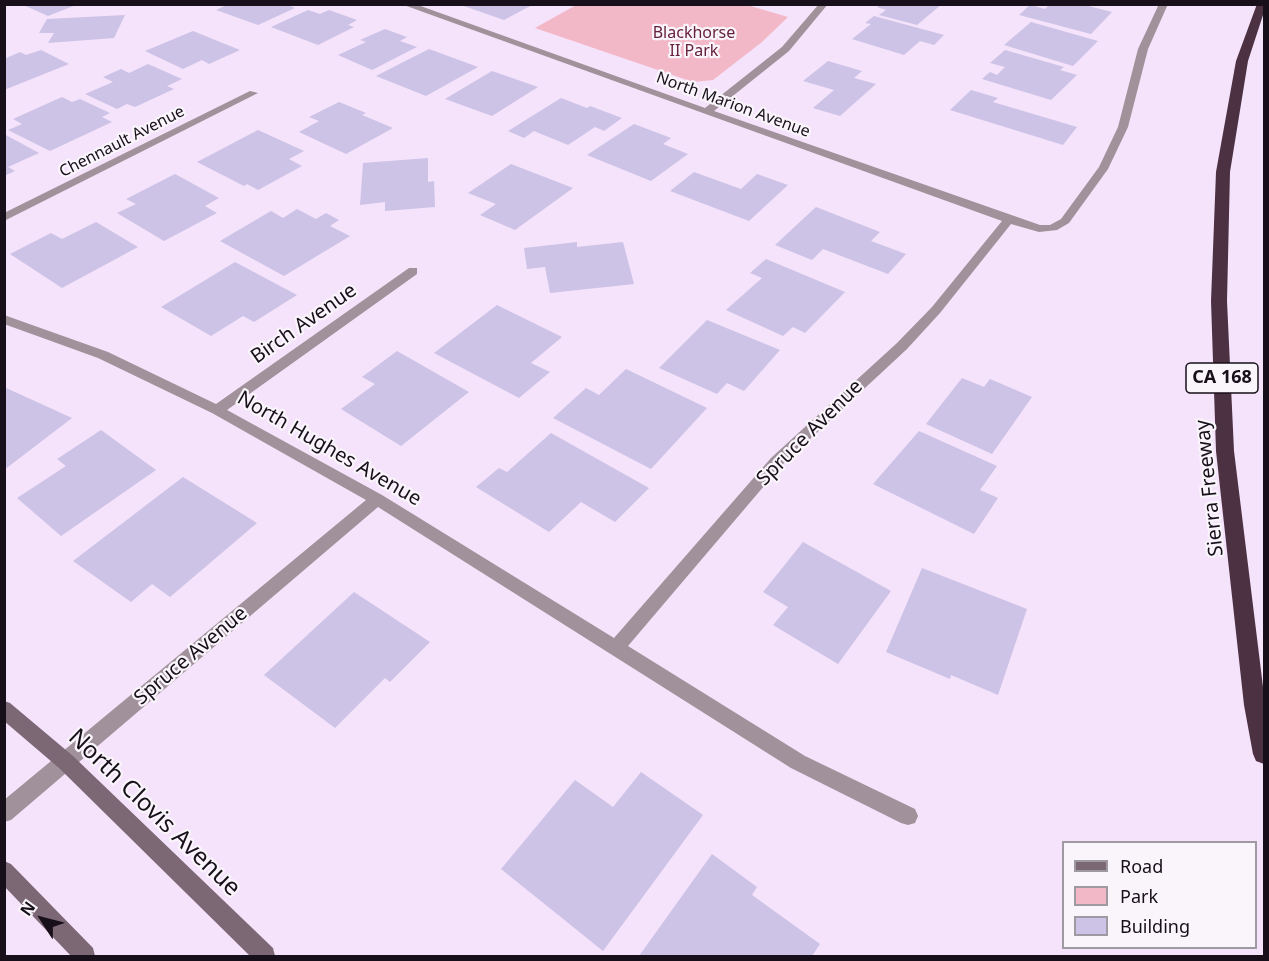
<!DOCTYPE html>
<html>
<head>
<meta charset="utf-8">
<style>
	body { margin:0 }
	#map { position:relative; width:1269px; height:961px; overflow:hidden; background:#f5e2fb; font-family:"Noto Sans",sans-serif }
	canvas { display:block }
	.frame { position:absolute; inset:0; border:6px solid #170f19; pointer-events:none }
	.legend { position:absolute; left:1062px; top:841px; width:195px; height:108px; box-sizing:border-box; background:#f9f5fb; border:2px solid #9f99a1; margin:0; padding:8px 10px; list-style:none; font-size:18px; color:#170f19 }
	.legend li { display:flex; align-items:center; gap:12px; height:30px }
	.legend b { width:30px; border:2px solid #9f99a1 }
	.north { position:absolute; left:12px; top:889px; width:60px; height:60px; -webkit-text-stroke:4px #f9f5fb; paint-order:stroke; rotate:306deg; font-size:16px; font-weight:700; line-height:24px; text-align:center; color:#170f19 }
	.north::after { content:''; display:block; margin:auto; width:21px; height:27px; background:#170f19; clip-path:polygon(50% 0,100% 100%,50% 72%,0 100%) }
</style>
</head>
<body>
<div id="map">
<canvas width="1269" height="961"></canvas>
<div class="frame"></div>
<ul class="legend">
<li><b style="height:8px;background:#7c6775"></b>Road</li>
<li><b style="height:16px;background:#f3b8c7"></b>Park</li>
<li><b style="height:16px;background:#ccc3e6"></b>Building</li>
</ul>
<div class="north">N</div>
</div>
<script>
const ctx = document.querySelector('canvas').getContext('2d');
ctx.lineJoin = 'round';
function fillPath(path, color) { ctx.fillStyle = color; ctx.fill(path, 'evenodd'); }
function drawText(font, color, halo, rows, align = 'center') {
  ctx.font = font + ' "Noto Sans",sans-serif'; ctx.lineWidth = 4.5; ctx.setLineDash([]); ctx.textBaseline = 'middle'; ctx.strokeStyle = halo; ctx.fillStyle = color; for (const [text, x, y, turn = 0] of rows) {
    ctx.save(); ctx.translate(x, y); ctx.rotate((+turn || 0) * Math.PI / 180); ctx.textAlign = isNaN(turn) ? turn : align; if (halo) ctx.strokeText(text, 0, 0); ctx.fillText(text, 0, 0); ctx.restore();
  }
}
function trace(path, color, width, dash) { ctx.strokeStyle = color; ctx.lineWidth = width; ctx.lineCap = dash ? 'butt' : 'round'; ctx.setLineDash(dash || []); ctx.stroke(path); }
const green = new Path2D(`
	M578,4L747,5L788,17L762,42L713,80L693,82L535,28Z`);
const building = new Path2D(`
	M21,4H76V5L48,16Z
	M229,4H285L295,8L258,25L216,10Z
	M458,4H534L504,20Z
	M881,4H942L917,25L879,15L886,10L877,7Z
	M1050,4H1081L1112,12L1091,34L1019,15L1030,5L1045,9Z
	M308,10L320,14L329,10L357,20L348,25L354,27L318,45L271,27Z
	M125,15L114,38L48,43L54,33H39L47,19Z
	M874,16L944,35L934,45L920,41L904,55L852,39L871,24L865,23Z
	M1031,22L1098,41L1073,66L1004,45Z
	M385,29L407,37L400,41L417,47L372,70L338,55L366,42L360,40Z
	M193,31L240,50L209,64L202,60L183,69L145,51Z
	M429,49L478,67L426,96L376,76Z
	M41,50L69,64L4,90V59L20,52L26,55Z
	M1005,50L1064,67L1060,70L1077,75L1051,100L982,79L990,72L997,75L1005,67L990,63Z
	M828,61L862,71L854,78L876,84L840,116L813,108L834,90L803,81Z
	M148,64L182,79L167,86L174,89L135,107L127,104L117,109L85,94L113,82L103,77L121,69L129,73Z
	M492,71L538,87L492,116L445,99Z
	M971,90L998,98L993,102L1077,127L1063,145L950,110Z
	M62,97L72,102L80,99L110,113L102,117L112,122L50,151L8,130L22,124L13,119Z
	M561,98L587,108L590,106L622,118L604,131L595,127L568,145L534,131L524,138L508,131Z
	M339,102L366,113L362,115L393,128L346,154L299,132L319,121L309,117Z
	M634,124L671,138L663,144L688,154L651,181L587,155Z
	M258,130L304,151L289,159L302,166L258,190L247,184L244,186L197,162Z
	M4,134L39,153L8,167L15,171L4,176Z
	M428,158V182L434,181L435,207L385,211V202L360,205L363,163Z
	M511,164L573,188L515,230L480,215L496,204L468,193Z
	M694,172L741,189L757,174L788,185L749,221L670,191Z
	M175,174L219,198L205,206L217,213L164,241L117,213L136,204L126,199Z
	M816,207L880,232L871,241L906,254L888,274L823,249L812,260L775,245Z
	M297,209L316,219L326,213L339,220L330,226L350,236L284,276L220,241L271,211L283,218Z
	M96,222L138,247L62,288L10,254L51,233L62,239Z
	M577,242V247L623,242L634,284L550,293L545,267L527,269L524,248Z
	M766,259L845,292L805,333L793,327L783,336L726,310L762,278L750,273Z
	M235,262L297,295L254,322L243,316L211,336L161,307Z
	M497,305L562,337L531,363L550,372L519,398L434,353Z
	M707,320L780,350L744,391L727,383L717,394L659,368Z
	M397,351L469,392L401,446L341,409L375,384L362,377Z
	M626,369L707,408L651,469L553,418L586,388L599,395Z
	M962,378L984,387L990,379L1032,397L992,454L926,424Z
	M4,387L72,418L4,470Z
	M101,430L156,470L61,536L17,498L66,466L57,459Z
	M919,431L997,466L980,490L998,498L974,534L873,484Z
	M551,433L649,488L615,522L581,502L549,532L476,487L499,468L507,472Z
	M183,477L257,523L170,597L152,584L131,602L73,561Z
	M803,542L891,591L838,664L773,625L788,607L763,592Z
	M922,568L1027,609L998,695L951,675L950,679L886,652Z
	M354,592L430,642L390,682L385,678L335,728L264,675Z
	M641,772L703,815L603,951L501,869L575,780L613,807Z
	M712,854L757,887L752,895L820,944L812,956H639Z`);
const street = new Path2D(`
	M401,4H415L705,108L782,47L819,4H828L789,51L714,111L1040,225H1050L1061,219L1099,167L1118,127L1138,49L1159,4H1168L1148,49L1128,127L1108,169L1069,223L1057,230L1039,232L1011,224L940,313L907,349L781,466L628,646L805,756L915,809L918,816L915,823L908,825L901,823L791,768L378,507L11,820L4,822V800L366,500L212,413L98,358L4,324V315L108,352L216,404L409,268H417V274L227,410L382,495L614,638L771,458L897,343L932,307L1002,221Z
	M250,91L258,93L4,221V213Z`);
const secondary = new Path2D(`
	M4,701L10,703L73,756L273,948L275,956H250L59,768L4,721Z
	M4,861L11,864L93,948L95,956H71L4,886Z`);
const highway = new Path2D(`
	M1257,4H1264V12L1248,61L1230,172L1227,301L1234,451L1264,695V764L1256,761L1253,754L1244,705L1216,451L1211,301L1216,172L1236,61Z`);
const farParknames = [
	["Blackhorse",694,33],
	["II Park",694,51]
];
const farStreetnames = [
	["North Marion Avenue",733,105,20],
	["Chennault Avenue",122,142,-27]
];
const shields = [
	[1222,378,72]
];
const shieldNames = [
	["CA 168",1222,378]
];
const streetNames = [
	["Birch Avenue",304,324,-35],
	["Spruce Avenue",810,433,-45],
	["North Hughes Avenue",329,449,30],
	["Sierra Freeway",1210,488,-96],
	["Spruce Avenue",191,656,-40]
];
const nearStreetnames = [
	["North Clovis Avenue",154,813,44]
];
fillPath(green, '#f3b8c7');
fillPath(building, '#ccc3e6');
fillPath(street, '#a0919a');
fillPath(secondary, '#7c6775');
fillPath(highway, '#4c3143');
drawText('16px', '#66213a', '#f9f5fb', farParknames);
drawText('16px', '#170f19', '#f9f5fb', farStreetnames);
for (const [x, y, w] of shields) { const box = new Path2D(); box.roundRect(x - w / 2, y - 15, w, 30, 4.5); ctx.fillStyle = '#f9f5fb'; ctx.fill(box); trace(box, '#170f19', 1.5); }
drawText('bold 18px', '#170f19', null, shieldNames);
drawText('20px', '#170f19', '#f9f5fb', streetNames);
drawText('24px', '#170f19', '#f9f5fb', nearStreetnames);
</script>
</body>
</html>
